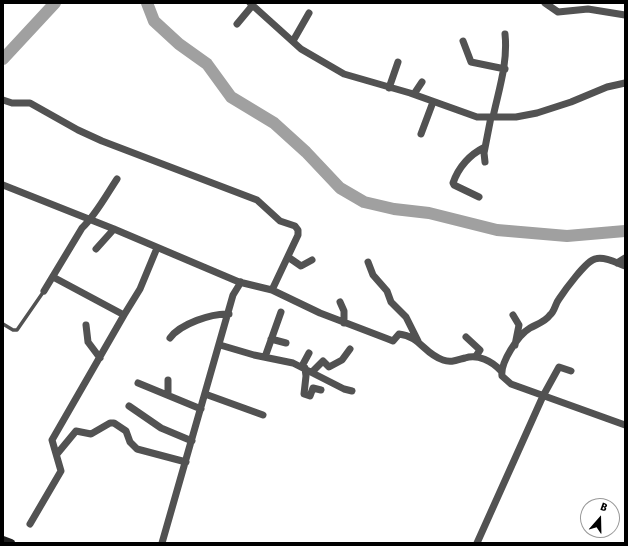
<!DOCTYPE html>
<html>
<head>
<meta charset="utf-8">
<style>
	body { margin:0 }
	#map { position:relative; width:628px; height:546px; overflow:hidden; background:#fff; font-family:"Fira Sans Condensed",sans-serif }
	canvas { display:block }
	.frame { position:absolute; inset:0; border:4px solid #000; pointer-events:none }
	.north { position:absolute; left:580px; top:498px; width:40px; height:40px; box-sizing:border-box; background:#fff; border:1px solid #999; border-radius:50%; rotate:20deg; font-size:11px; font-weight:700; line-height:16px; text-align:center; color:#000 }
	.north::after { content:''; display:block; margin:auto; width:14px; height:18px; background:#000; clip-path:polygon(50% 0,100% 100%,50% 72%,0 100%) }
</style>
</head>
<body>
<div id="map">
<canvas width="628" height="546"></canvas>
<div class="frame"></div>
<div class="north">B</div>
</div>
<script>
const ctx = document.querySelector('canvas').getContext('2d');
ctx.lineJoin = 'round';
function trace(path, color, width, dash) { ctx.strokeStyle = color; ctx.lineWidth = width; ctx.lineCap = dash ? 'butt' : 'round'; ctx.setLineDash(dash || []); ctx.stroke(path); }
const river = new Path2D(`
	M147,3L154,21L179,44L207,64L231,97L274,123L306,152L340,188L364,202L394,209L429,213L497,230L567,236L625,231
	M3,59L55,3`);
const lane = new Path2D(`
	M3,324L13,330H17L44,291`);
const street = new Path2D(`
	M250,3L301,49L344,74L410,93L477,117H516L537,113L571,102L607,87L625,83
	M545,3L558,12L588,9L625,15
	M237,24L252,6
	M293,41L309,13
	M463,41L471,62L505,69
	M389,88L398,62
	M414,94L422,82
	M3,100L12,103H30L78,130L102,141L257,200L280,221L295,226L298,230V235L272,290
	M493,117C499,89 508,63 505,34
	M421,134L433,102
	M485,162L484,153L491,117
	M3,185L114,229L239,282L272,290L320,313L388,339L393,341L399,334C420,336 424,354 443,360C451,363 457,360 465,358C478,354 492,361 501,371
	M479,197L454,185L453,183C459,166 469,155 485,147
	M96,249L114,229
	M288,257L301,266L312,260
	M368,262L373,275L387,291L391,302L406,317L418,341
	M617,263L625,258
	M625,266C617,263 604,256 595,259C586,261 565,290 559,299C555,304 555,311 550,315C545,322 537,324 530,328C518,335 500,363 502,376L511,384L625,425
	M53,277L124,315L140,289L157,248
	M44,291L82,228C95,216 107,194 117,179
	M340,302L344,311V323
	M513,315L519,325L515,345
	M86,325L88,342L100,358
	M466,337L480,350L476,356
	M170,338C180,324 212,313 229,314
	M271,339L286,343
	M220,345L254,355L293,363L344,389L352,391
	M265,357L281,312
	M302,366L309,353
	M305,368L306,376L304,394L310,396L313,388L321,390
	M312,372L323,361L329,367L342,360L350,349
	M138,383L201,409
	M205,394L263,415
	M168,395V380
	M129,406L161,428L192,441
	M57,454L76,431L91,434L110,423H114L126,431L130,442L137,449L186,462
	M30,524L61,471L52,440L124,315
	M162,543L233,295L241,282
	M477,543L543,396L559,367L571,371`);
const secondary = new Path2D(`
	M3,540L11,543`);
trace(river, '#a0a0a0', 12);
trace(lane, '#525252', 3.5);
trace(street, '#525252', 7);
trace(secondary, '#1f1f1f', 8);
</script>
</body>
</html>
